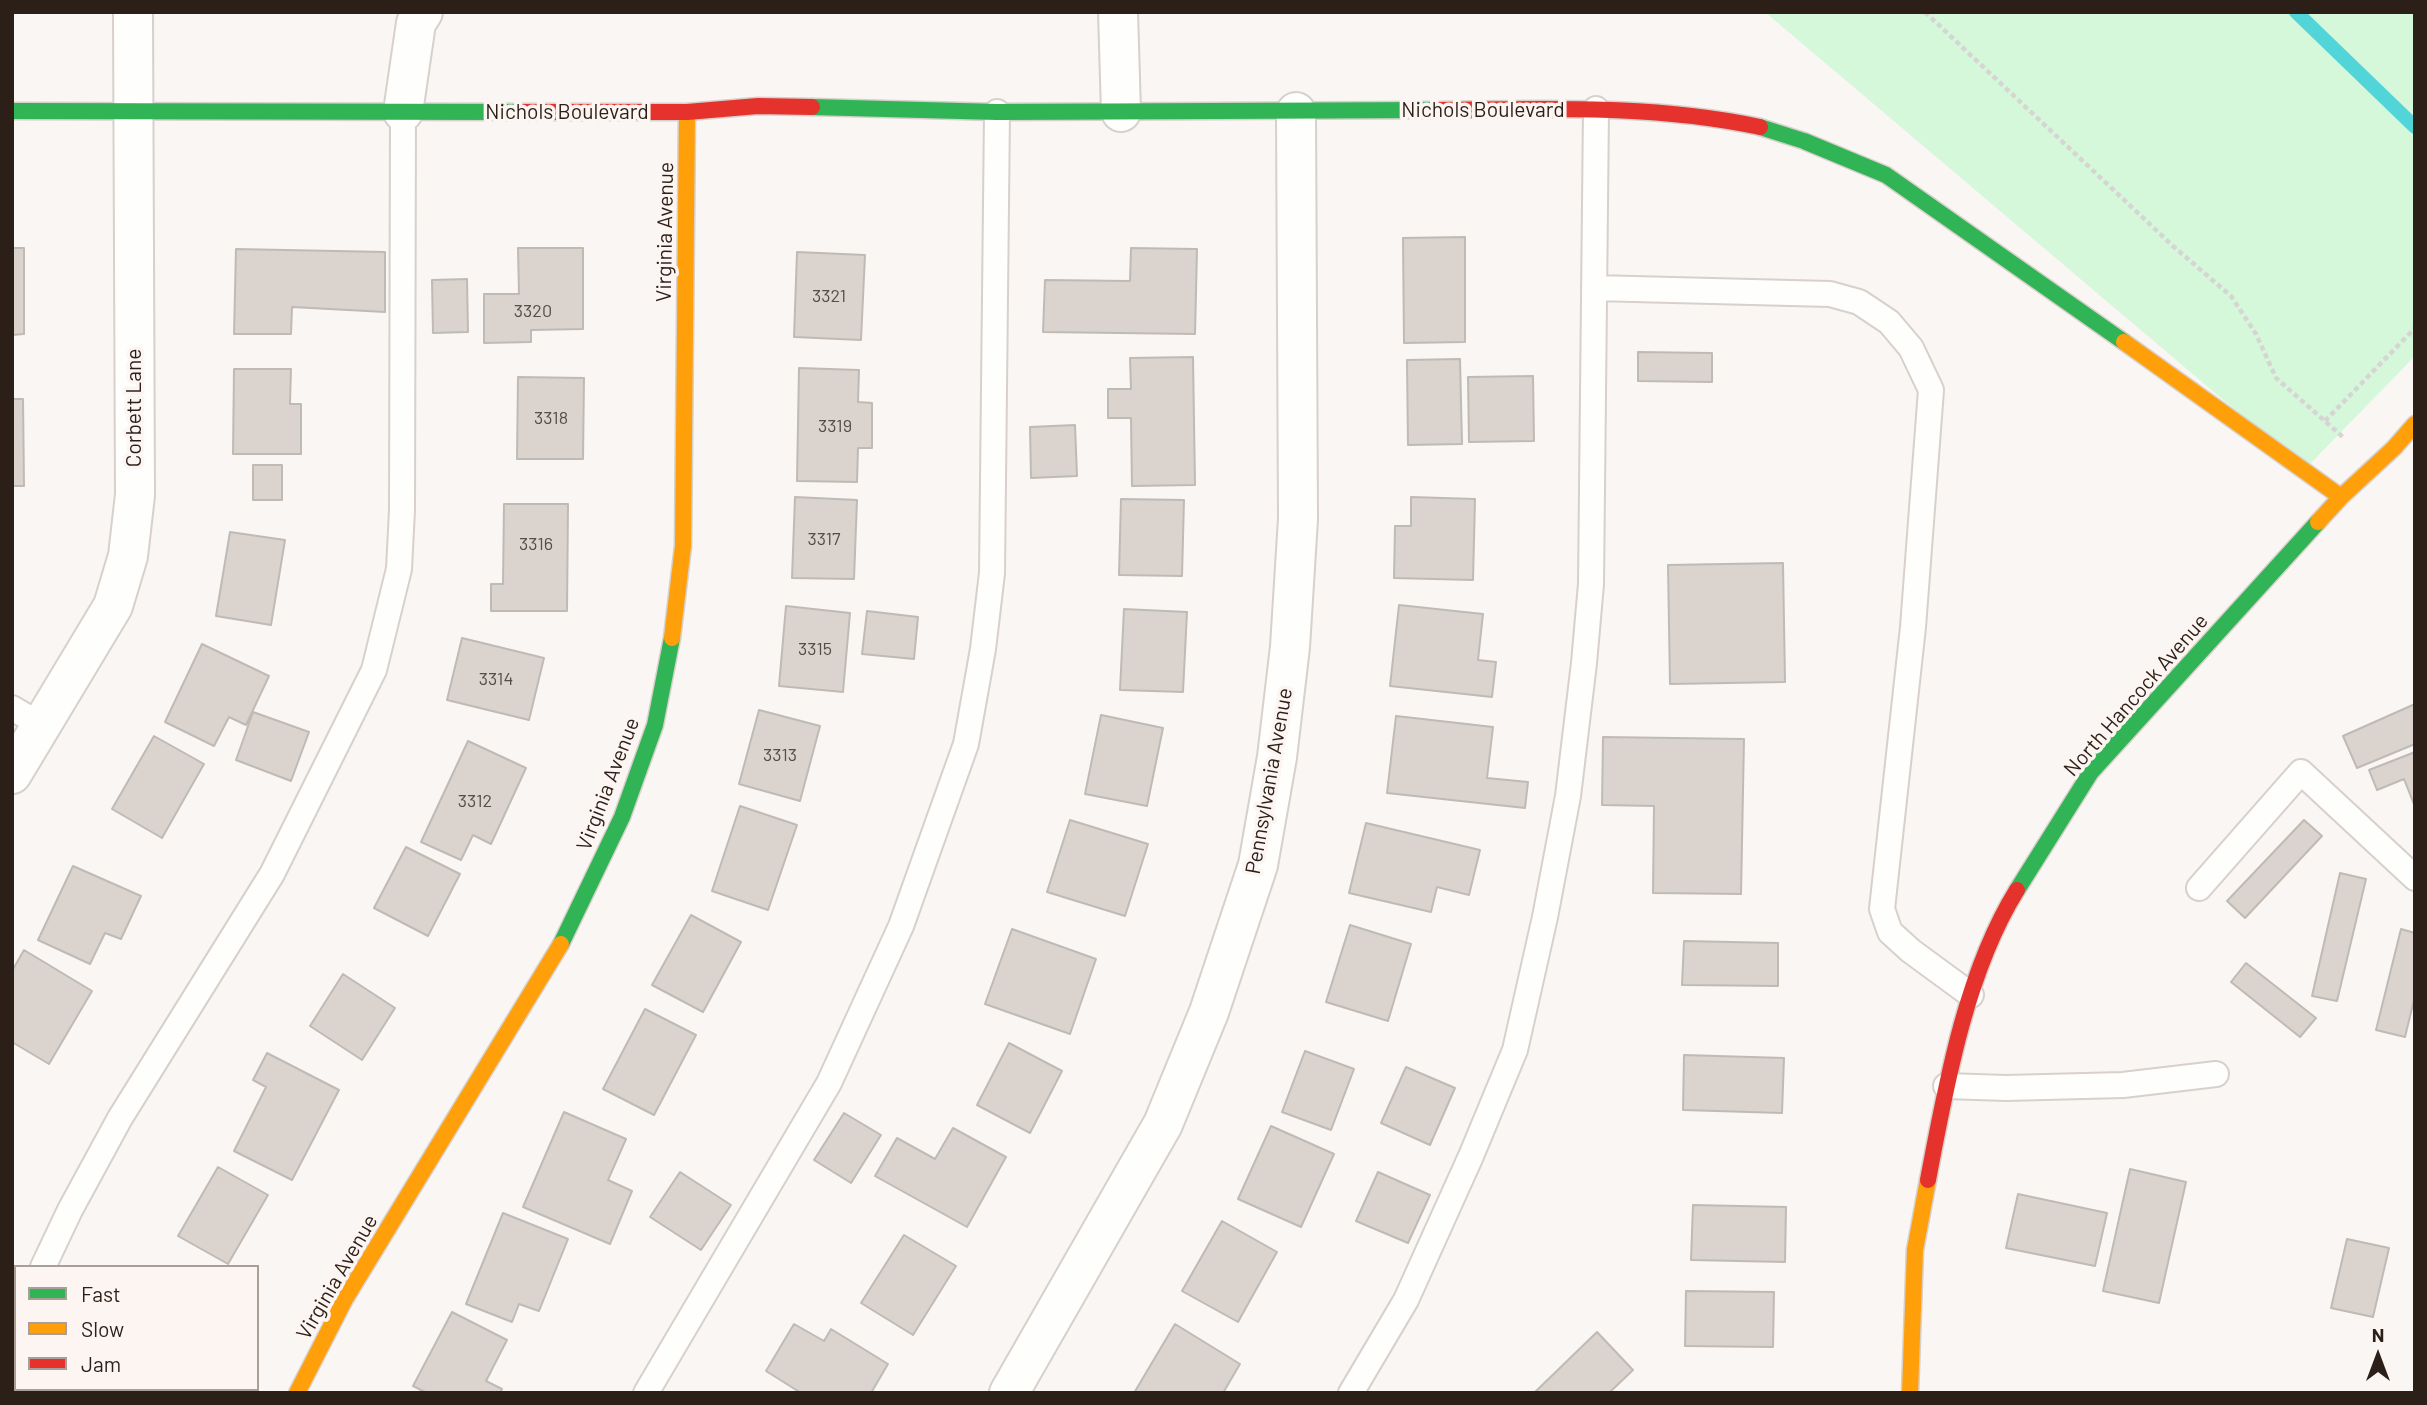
<!DOCTYPE html>
<html>
<head>
<meta charset="utf-8">
<style>
	body { margin:0 }
	#map { position:relative; width:2427px; height:1405px; overflow:hidden; background:#f9f6f4; font-family:Barlow,sans-serif }
	canvas { display:block }
	.frame { position:absolute; inset:0; border:14px solid #2b1f18; pointer-events:none }
	.legend { position:absolute; left:14px; top:1265px; width:245px; height:126px; box-sizing:border-box; background:#fcf5f1; border:2px solid #a89f9a; margin:0; padding:9px 12px; list-style:none; font-size:21px; color:#2b1f18 }
	.legend li { display:flex; align-items:center; gap:14px; height:35px }
	.legend b { width:35px; border:2px solid #a89f9a }
	.north { position:absolute; left:2343px; top:1321px; width:70px; height:70px; -webkit-text-stroke:5px #fcf5f1; paint-order:stroke; rotate:0deg; font-size:19px; font-weight:700; line-height:28px; text-align:center; color:#2b1f18 }
	.north::after { content:''; display:block; margin:auto; width:24px; height:32px; background:#2b1f18; clip-path:polygon(50% 0,100% 100%,50% 72%,0 100%) }
</style>
</head>
<body>
<div id="map">
<canvas width="2427" height="1405"></canvas>
<div class="frame"></div>
<ul class="legend">
<li><b style="height:9px;background:#30b455"></b>Fast</li>
<li><b style="height:9px;background:#ff9f0a"></b>Slow</li>
<li><b style="height:9px;background:#e5322d"></b>Jam</li>
</ul>
<div class="north">N</div>
</div>
<script>
const ctx = document.querySelector('canvas').getContext('2d');
ctx.lineJoin = 'round';
function fillPath(path, color) { ctx.fillStyle = color; ctx.fill(path, 'evenodd'); }
function trace(path, color, width, dash) { ctx.strokeStyle = color; ctx.lineWidth = width; ctx.lineCap = dash ? 'butt' : 'round'; ctx.setLineDash(dash || []); ctx.stroke(path); }
function drawText(font, color, halo, rows, align = 'center') {
  ctx.font = font + ' Barlow,sans-serif'; ctx.lineWidth = 7; ctx.setLineDash([]); ctx.textBaseline = 'middle'; ctx.strokeStyle = halo; ctx.fillStyle = color; for (const [text, x, y, turn = 0] of rows) {
    ctx.save(); ctx.translate(x, y); ctx.rotate((+turn || 0) * Math.PI / 180); ctx.textAlign = isNaN(turn) ? turn : align; if (halo) ctx.strokeText(text, 0, 0); ctx.fillText(text, 0, 0); ctx.restore();
  }
}
const green = new Path2D(`
	M1765,12H2415V356L2305,469Z`);
const stream = new Path2D(`
	M2296,12L2415,127`);
const building = new Path2D(`
	M1465,237V342L1404,343L1403,238Z
	M12,248H24V334L12,335Z
	M518,248H583V329L531,330V342L484,343V294H519Z
	M1131,248L1197,249L1195,334L1043,332L1045,280L1130,281Z
	M236,249L385,252V312L292,307L291,334H234Z
	M797,252L865,255L861,340L794,337Z
	M467,279L468,332L433,333L432,280Z
	M1638,352L1712,353V382L1638,381Z
	M1193,357L1195,485L1132,486L1131,418H1108V389H1131L1130,358Z
	M1460,359L1462,444L1408,445L1407,360Z
	M799,368L859,370L858,402L872,403V448H858L857,482L797,481Z
	M234,369H291L290,404H301V454H233Z
	M1533,376L1534,441L1469,442L1468,377Z
	M518,377L584,378L583,459H517Z
	M12,399H23L24,486H12Z
	M1075,425L1077,476L1031,478L1030,427Z
	M253,465H282V500H253Z
	M795,497L857,500L854,579L792,578Z
	M1411,497L1475,499L1473,580L1394,578L1395,526H1411Z
	M1121,499L1184,500L1182,576L1119,575Z
	M504,504H568L567,611H491V584H503Z
	M230,532L285,540L271,625L216,616Z
	M1783,563L1785,682L1670,684L1668,565Z
	M1399,605L1483,614L1478,660L1496,662L1492,697L1390,686Z
	M786,606L850,613L843,692L779,686Z
	M1124,609L1187,612L1183,692L1120,690Z
	M867,611L918,617L914,659L862,654Z
	M462,638L544,658L529,720L447,700Z
	M202,644L269,676L246,725L229,717L214,746L165,722Z
	M2415,704V744L2357,768L2343,736Z
	M759,710L820,726L800,801L739,784Z
	M253,712L309,732L291,781L236,760Z
	M1101,715L1163,728L1147,806L1085,794Z
	M1396,716L1493,727L1487,778L1528,782L1525,808L1387,793Z
	M154,736L204,764L162,838L112,809Z
	M1603,737L1744,739L1741,894L1653,893L1654,806L1602,805Z
	M468,741L526,768L491,844L473,835L461,860L421,842Z
	M2415,752V807L2404,779L2377,790L2369,770Z
	M740,806L797,825L768,910L712,891Z
	M1070,820L1148,844L1125,916L1047,892Z
	M2304,820L2322,836L2245,918L2227,901Z
	M1366,823L1480,850L1469,895L1437,887L1431,912L1349,893Z
	M406,847L460,874L428,936L374,908Z
	M73,866L141,896L121,939L105,933L90,964L38,940Z
	M2340,873L2366,879L2337,1001L2312,996Z
	M691,915L741,942L703,1012L652,985Z
	M1350,925L1411,944L1388,1021L1326,1002Z
	M1012,929L1096,959L1070,1034L985,1004Z
	M2401,929L2415,933V996L2405,1037L2376,1030Z
	M1684,941L1778,943V986L1682,985Z
	M24,950L92,991L49,1064L12,1042V971Z
	M2246,963L2316,1018L2300,1037L2231,982Z
	M343,974L395,1008L362,1060L310,1026Z
	M645,1009L696,1035L654,1115L603,1089Z
	M1009,1043L1062,1071L1030,1133L977,1105Z
	M1305,1051L1354,1069L1331,1130L1282,1112Z
	M267,1053L339,1090L292,1180L234,1151L266,1087L253,1080Z
	M1684,1055L1784,1058L1782,1113L1683,1110Z
	M1406,1067L1455,1088L1430,1145L1381,1123Z
	M564,1112L626,1139L608,1180L632,1191L610,1244L523,1207Z
	M844,1113L881,1135L851,1183L814,1160Z
	M1271,1126L1334,1154L1301,1227L1238,1199Z
	M953,1128L1006,1157L967,1227L875,1176L897,1138L935,1159Z
	M218,1167L268,1195L228,1264L178,1236Z
	M2130,1169L2186,1182L2159,1303L2103,1291Z
	M680,1172L731,1205L701,1250L650,1217Z
	M1378,1172L1430,1195L1408,1243L1356,1221Z
	M2018,1194L2107,1213L2095,1266L2006,1248Z
	M1693,1205L1786,1207L1785,1262L1691,1260Z
	M503,1213L568,1239L539,1311L519,1304L512,1322L466,1304Z
	M1222,1221L1277,1252L1238,1322L1182,1291Z
	M904,1235L956,1266L913,1335L861,1303Z
	M2347,1239L2389,1248L2373,1317L2331,1308Z
	M1686,1291L1774,1292L1773,1347L1685,1346Z
	M452,1312L507,1340L486,1381L502,1389L500,1393H427L413,1386Z
	M794,1324L824,1341L831,1329L888,1364L871,1393H801L766,1371Z
	M1175,1324L1240,1364L1223,1393H1134Z
	M1597,1332L1633,1370L1609,1393H1534Z`);
const path = new Path2D(`
	M1925,12L2174,247L2231,296L2256,334L2276,378L2343,437
	M2325,421L2415,328`);
const lane = new Path2D(`
	M1594,288L1830,294L1859,302L1889,322L1911,348L1931,390L1913,627L1882,909L1890,932L1911,951L1971,995
	M12,708L41,725
	M2199,888L2301,772L2415,878
	M1946,1086L2006,1088L2123,1085L2216,1074
	M43,1267L70,1210L120,1118L272,874L374,670L399,569L402,510L403,112
	M12,1332L16,1324
	M646,1393L829,1083L901,926L966,744L983,649L992,573L997,112
	M1351,1393L1406,1300L1471,1156L1515,1050L1545,917L1568,796L1584,663L1591,584L1596,109`);
const street = new Path2D(`
	M1118,12L1121,112
	M403,112L416,23L423,12
	M12,774L113,606L128,556L135,495L133,12
	M1009,1393L1163,1124L1209,1012L1258,865L1277,757L1290,647L1298,519L1296,112`);
const fast = new Path2D(`
	M812,107L997,112L1432,110
	M12,111L519,112
	M1760,127L1804,141L1886,175L2124,342
	M2017,890L2091,772L2318,522
	M561,944L622,817L655,725L672,638`);
const slow = new Path2D(`
	M2124,342L2341,497L2318,522
	M2341,497L2394,448L2415,424
	M672,638L683,546L687,112
	M297,1393L345,1299L561,944
	M1910,1393L1915,1250L1928,1180`);
const jam = new Path2D(`
	M1432,110C1542,109 1653,104 1760,127
	M519,112H687L758,106L812,107
	M1928,1180C1946,1085 1966,972 2017,890`);
const numberNames = [
	["3321",829,296],
	["3320",533,311],
	["3318",551,418],
	["3319",835,426],
	["3317",824,539],
	["3316",536,544],
	["3315",815,649],
	["3314",496,679],
	["3313",780,755],
	["3312",475,801]
];
const streetNames = [
	["Nichols Boulevard",1483,110],
	["Nichols Boulevard",567,112],
	["Virginia Avenue",665,232,-89],
	["Corbett Lane",134,408,-90],
	["North Hancock Avenue",2136,695,-49],
	["Pennsylvania Avenue",1269,781,-80],
	["Virginia Avenue",608,784,-69],
	["Virginia Avenue",337,1277,-60]
];
fillPath(green, '#d5f7da');
trace(stream, '#52d5d9', 14);
fillPath(building, '#dad3ce');
trace(building, '#c0bab5', 2);
trace(lane, '#d7d0cb', 28);
trace(street, '#d7d0cb', 42);
trace(fast, '#d7d0cb', 19);
trace(slow, '#d7d0cb', 19);
trace(jam, '#d7d0cb', 19);
trace(path, '#d6d5d4', 4.5, [5, 3.5]);
trace(lane, '#fefefd', 24);
trace(street, '#fefefd', 38);
trace(fast, '#30b455', 16);
trace(slow, '#ff9f0a', 16);
trace(jam, '#e5322d', 16);
drawText('18px', '#574c46', null, numberNames);
drawText('21px', '#2b1f18', '#fcf5f1', streetNames);
</script>
</body>
</html>
